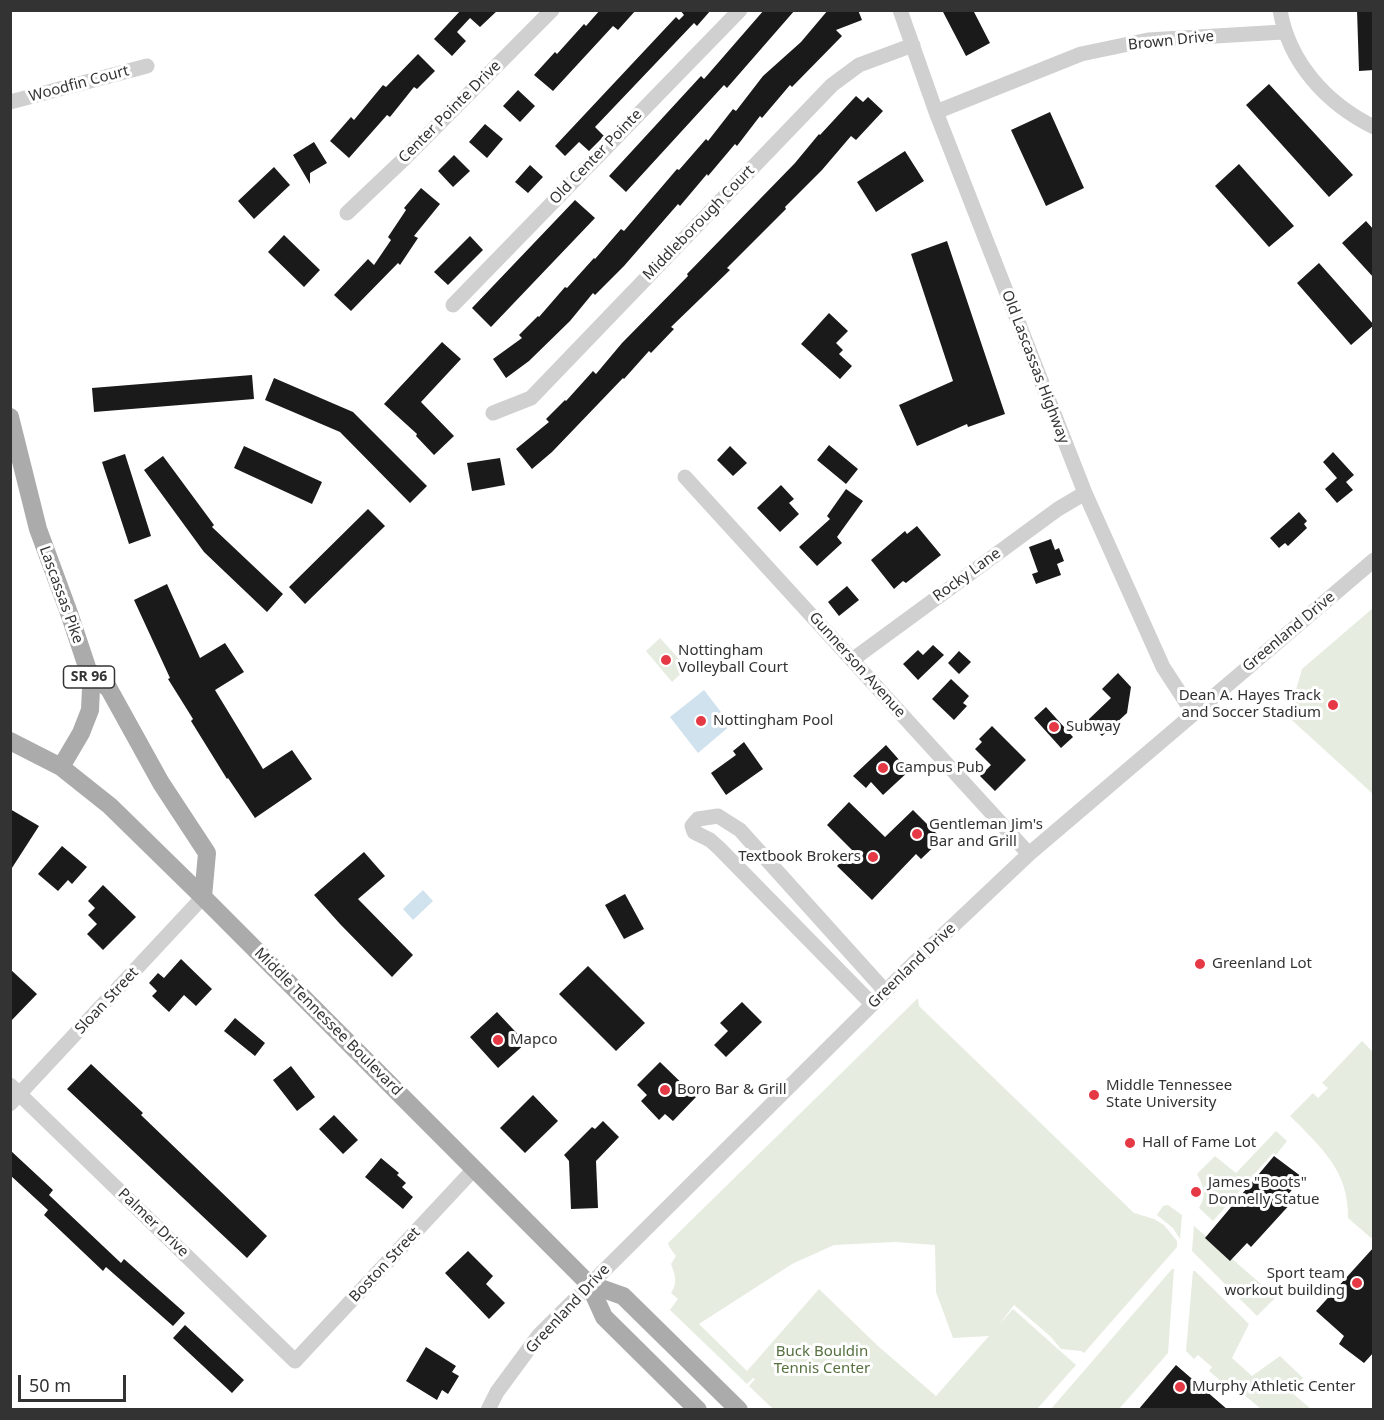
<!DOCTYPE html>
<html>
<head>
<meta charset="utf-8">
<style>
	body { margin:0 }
	#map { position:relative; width:1384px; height:1420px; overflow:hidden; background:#fff; font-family:"Noto Sans",sans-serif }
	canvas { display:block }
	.frame { position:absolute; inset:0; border:12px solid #333; pointer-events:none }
	.scale { position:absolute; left:18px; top:1375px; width:108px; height:27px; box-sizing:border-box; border:3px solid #333; border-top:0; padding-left:8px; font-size:18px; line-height:21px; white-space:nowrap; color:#333; -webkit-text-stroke:4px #fff; paint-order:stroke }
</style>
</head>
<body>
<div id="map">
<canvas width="1384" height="1420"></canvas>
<div class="frame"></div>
<div class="scale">50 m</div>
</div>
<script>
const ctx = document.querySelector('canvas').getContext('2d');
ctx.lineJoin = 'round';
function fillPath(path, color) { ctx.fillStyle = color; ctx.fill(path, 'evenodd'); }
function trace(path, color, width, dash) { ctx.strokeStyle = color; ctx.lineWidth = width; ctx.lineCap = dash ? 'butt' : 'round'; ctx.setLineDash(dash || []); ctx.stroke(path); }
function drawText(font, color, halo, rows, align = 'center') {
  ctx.font = font + ' "Noto Sans",sans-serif'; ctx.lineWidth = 6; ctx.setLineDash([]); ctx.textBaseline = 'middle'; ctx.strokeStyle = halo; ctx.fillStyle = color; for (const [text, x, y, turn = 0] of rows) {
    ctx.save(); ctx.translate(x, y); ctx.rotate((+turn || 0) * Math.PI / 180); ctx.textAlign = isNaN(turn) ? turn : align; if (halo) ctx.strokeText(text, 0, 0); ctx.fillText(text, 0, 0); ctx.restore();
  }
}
const green = new Path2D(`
	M1373,608V794L1284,713L1301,696L1296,690L1302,669Z
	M660,638L687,668L672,682L646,651Z
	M918,998L919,1006L1134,1213L1154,1219L1164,1225L1177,1241V1247L1084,1353L1081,1351L1061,1349L1050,1336L1014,1305L999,1325L1013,1309L1076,1365L1037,1409H773L749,1386L755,1379L753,1378L747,1384L670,1310L678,1299L671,1293C678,1282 675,1275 671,1264L676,1256L670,1248L668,1243ZM895,1242L935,1245L936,1292L953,1338L989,1336L936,1396L878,1346L819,1289L747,1371L699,1324L792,1264L834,1245Z
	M1362,1041L1373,1052L1374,1235L1371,1238L1348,1218C1349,1171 1321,1147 1290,1116L1313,1093L1318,1098L1328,1088L1322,1083Z
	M1276,1131L1287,1141L1276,1155L1273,1153L1213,1221L1199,1208C1207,1195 1204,1187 1197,1174L1215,1156L1236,1173Z
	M1168,1205L1182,1215L1180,1239L1173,1228L1157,1215L1163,1206Z
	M1194,1226L1276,1297L1257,1316L1192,1251Z
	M1172,1269H1174L1168,1353L1119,1409H1051Z
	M1193,1271H1195L1249,1324L1232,1358L1252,1376L1280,1356L1303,1378L1291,1392L1311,1409H1261L1230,1383L1227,1386L1209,1371L1212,1367L1198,1355L1194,1359L1186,1351Z`);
const water = new Path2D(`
	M704,690L731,725L698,753L670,717Z
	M423,890L433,901L413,920L403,909Z`);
const building = new Path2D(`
	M461,10H498L480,27L470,18L457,32L466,41L452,56L434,39Z
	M600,10H636L618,30L613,26L553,91L534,75L555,52L557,54L584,24L586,26Z
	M680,10H711L697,26L694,23L595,127L604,136L589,151L579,142L565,156L555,146L676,17L679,20L684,15Z
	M764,10H795L727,88L724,85L626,192L609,176L701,76L704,79Z
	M828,10H858L862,20L836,30L842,36L792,87L790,85L762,118L760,116L737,146L735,144L708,176L707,174L680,206L678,204L624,266L595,295L593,293L570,321L529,361L506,378L493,359L522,338L519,335L538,316L539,317L565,287L567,288L594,258L595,259L621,229L624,231L677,169L679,170L706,139L708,141L733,109L736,111L763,76L801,42Z
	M942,10H973L990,43L966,56Z
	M1357,10H1374V70L1359,71Z
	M418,54L435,71L417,89L414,87L390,117L387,115L349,158L330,141L351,117L354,120L383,85L386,87Z
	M1269,84L1353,175L1329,197L1246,105Z
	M518,90L535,106L520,122L503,106Z
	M856,96L863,102L868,97L883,111L856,140L851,136L822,170L785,207L786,209L727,268L730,270L671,327L674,329L651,353L649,351L624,379L623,378L552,452L532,469L516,449L549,422L546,419L565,400L566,401L593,371L596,374L622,343L688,276L687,274L795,163L819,134L820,135Z
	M1050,112L1084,188L1046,206L1011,130Z
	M485,124L503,139L487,158L469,142Z
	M314,142L327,163L310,173V184L293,155Z
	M905,151L924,181L876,212L857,182Z
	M454,155L470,171L453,187L438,171Z
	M1239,164L1294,226L1269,247L1215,186Z
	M530,165L543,177L528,193L515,182Z
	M274,167L290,185L254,219L238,201Z
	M421,188L440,204L414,236L418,238L400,265L398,263L351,311L334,295L368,259L374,265L391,240L388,237L406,210L404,208Z
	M575,200L595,218L491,327L472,308Z
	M1366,221L1374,230V278L1342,243Z
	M284,235L320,270L304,287L268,252Z
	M470,236L483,250L448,285L434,272Z
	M947,241L1005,414L968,427L967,424L917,446L899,405L953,381L911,254Z
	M1319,263L1374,325L1351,345L1297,283Z
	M829,313L848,331L836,343L843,350L839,354L852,366L840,379L801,344Z
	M442,342L461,359L421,402L454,436L434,455L416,436L417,434L384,404Z
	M252,375L254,399L94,412L92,388Z
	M274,378L353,412L427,486L410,503L340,432L265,400Z
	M829,445L858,469L846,484L817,460Z
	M244,446L322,482L312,504L234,468Z
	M730,446L747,463L733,476L717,460Z
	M1333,452L1354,475L1346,482L1353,490L1337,503L1325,489L1337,478L1323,462Z
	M125,454L151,536L129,544L102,462Z
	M163,456L214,525L212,527L283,594L267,612L204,552L144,470Z
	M500,458L505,485L472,491L467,463Z
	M781,485L794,499L789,503L799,514L780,532L757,508Z
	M846,489L863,501L837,537L842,543L817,566L799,547L830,519L827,516Z
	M368,509L385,526L305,604L289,587Z
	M1299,512L1307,521L1304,524L1307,528L1288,546L1285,543L1279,548L1270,538Z
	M917,526L941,555L906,583L903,581L894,589L871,560L905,531L907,534Z
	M1051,539L1055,550L1059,548L1064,561L1057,564L1061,575L1036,584L1032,574L1038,572L1029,547Z
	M167,584L200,658L225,643L244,672L215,690L263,769L292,750L312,779L255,818L228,778L227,779L191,721L193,719L168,679L170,678L134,600Z
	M847,586L859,600L839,616L828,602Z
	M933,645L944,655L918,680L903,664L918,650L923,655Z
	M959,651L971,662L959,674L948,663Z
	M1118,673L1131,687L1127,713L1102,736L1087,721L1111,698L1102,689Z
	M951,679L969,696L963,703L967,706L954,720L932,699Z
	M1046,707L1073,737L1061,748L1034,718Z
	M992,726L1026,760L995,791L980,776L991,765L975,749L982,742L979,739Z
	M744,742L763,769L726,795L711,773L736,755L733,751Z
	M886,745L909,771L883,795L871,782L866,788L853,776Z
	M849,802L885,837L913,810L942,839L921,859L916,854L872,900L837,866L852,850L827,825Z
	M10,809L39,826L10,871Z
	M62,846L87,867L72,884L68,880L58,891L38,874Z
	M364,852L385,876L358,899L413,955L392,977L340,924L314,895Z
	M103,885L136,917L103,950L87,934L97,924L88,915L95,908L88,901Z
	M625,894L644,929L624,939L605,905Z
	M181,959L212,989L196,1006L184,995L169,1012L152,996L157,991L149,983L158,973L164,978Z
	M588,966L645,1023L616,1051L559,994Z
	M10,969L37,994L10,1022Z
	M742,1002L762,1022L726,1057L714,1045L728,1031L720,1023Z
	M497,1012L526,1043L498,1068L470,1037Z
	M235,1018L265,1043L255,1056L224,1031Z
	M660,1062L696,1097L673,1121L665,1114L659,1120L641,1101L647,1095L637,1085Z
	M91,1064L143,1113L141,1115L267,1236L247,1258L67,1089Z
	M291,1066L315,1097L297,1111L273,1080Z
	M533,1095L558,1121L525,1153L500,1128Z
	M334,1115L358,1140L343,1154L319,1129Z
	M603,1121L619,1137L596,1161L598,1208L571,1209L569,1161L564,1155L592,1127L595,1129Z
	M10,1150L53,1190L49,1195L121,1263L124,1259L185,1313L173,1326L106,1267L103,1271L44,1215L48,1210L10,1175Z
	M1274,1156L1302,1177L1287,1196L1293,1201L1251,1247L1247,1243L1230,1261L1205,1238Z
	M381,1158L399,1173L397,1175L406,1183L402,1187L413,1197L403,1209L365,1177Z
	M1374,1247V1352L1364,1363L1339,1344L1344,1336L1316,1311Z
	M468,1251L493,1276L486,1284L505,1303L489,1319L445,1273Z
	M185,1325L244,1380L232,1393L173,1338Z
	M426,1347L456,1366L452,1372L459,1376L448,1394L442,1390L437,1400L406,1381Z
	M1176,1365L1228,1410H1138Z`);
const minor = new Path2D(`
	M900,10L936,112L1085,493L1163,667L1193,713
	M1280,10C1289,63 1327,104 1374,127
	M10,102L147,66
	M936,112L1081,54L1148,40L1283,32
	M347,213L405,158L552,10
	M453,305L740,10
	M493,413L531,398L832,85L859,65L913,45
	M685,477L1029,854
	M852,660L1058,509L1085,493
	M872,1004L719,848L710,840L694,832L692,826L698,819L718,816L740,830L885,991
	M10,1085L295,1361L474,1169
	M10,1104L203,897
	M488,1410L497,1392L539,1335L921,956L1029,854L1374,560`);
const major = new Path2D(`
	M10,417L38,529L69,613L88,670L91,688L90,710L81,733L61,767
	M88,670L109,689L161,783L207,853L203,897
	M10,741L61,767L110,806L203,897L589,1284L604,1317L698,1410
	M589,1284L623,1296L739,1410`);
const markers = [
	[666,660,6,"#e63946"],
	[1333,705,6,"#e63946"],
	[701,721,6,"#e63946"],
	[1054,727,6,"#e63946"],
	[883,768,6,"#e63946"],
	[917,834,6,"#e63946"],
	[873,857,6,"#e63946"],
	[1200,964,6,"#e63946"],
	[498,1040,6,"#e63946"],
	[665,1090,6,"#e63946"],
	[1094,1095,6,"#e63946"],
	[1130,1143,6,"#e63946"],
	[1196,1192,6,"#e63946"],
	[1357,1283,6,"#e63946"],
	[1180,1387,6,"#e63946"]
];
const shields = [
	[89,677,51]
];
const shieldNames = [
	["SR 96",89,677]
];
const streetNames = [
	["Brown Drive",1171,41,-6],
	["Woodfin Court",79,84,-15],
	["Center Pointe Drive",450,112,-45],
	["Old Center Pointe",596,157,-46],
	["Middleborough Court",699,223,-46],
	["Old Lascassas Highway",1035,367,69],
	["Rocky Lane",967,575,-36],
	["Lascassas Pike",61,595,70],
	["Greenland Drive",1289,632,-40],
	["Gunnerson Avenue",857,665,48],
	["Greenland Drive",912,966,-44],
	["Sloan Street",107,1001,-47],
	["Middle Tennessee Boulevard",328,1022,45],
	["Palmer Drive",153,1223,44],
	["Boston Street",385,1265,-47],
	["Greenland Drive",568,1309,-47]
];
const poiNames = [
	["Nottingham",678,651],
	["Volleyball Court",678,668],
	["Dean A. Hayes Track",1321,696,"right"],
	["and Soccer Stadium",1321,713,"right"],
	["Nottingham Pool",713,721],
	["Subway",1066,727],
	["Campus Pub",895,768],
	["Gentleman Jim's",929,825],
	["Bar and Grill",929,842],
	["Textbook Brokers",861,857,"right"],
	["Greenland Lot",1212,964],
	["Mapco",510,1040],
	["Middle Tennessee",1106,1086],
	["State University",1106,1103],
	["Boro Bar & Grill",677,1090],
	["Hall of Fame Lot",1142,1143],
	["James \"Boots\"",1208,1183],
	["Donnelly Statue",1208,1200],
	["Sport team",1345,1274,"right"],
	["workout building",1345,1291,"right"],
	["Murphy Athletic Center",1192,1387]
];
const parkNames = [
	["Buck Bouldin",822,1352],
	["Tennis Center",822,1369]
];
fillPath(green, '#e6ecdf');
fillPath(water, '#cfe2ee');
fillPath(building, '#1a1a1a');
trace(minor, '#d0d0d0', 15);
trace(major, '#ababab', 18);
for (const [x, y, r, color] of markers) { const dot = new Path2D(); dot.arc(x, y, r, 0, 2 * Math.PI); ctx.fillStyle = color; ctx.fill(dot); trace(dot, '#fff', 2); }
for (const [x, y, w] of shields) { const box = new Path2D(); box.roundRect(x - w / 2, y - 11, w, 22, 4.5); ctx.fillStyle = '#fff'; ctx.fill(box); trace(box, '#333', 1.5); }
drawText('bold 14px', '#333', null, shieldNames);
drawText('15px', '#333', '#fff', streetNames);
drawText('15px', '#333', '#fff', poiNames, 'left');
drawText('15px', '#56703f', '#fff', parkNames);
</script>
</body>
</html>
